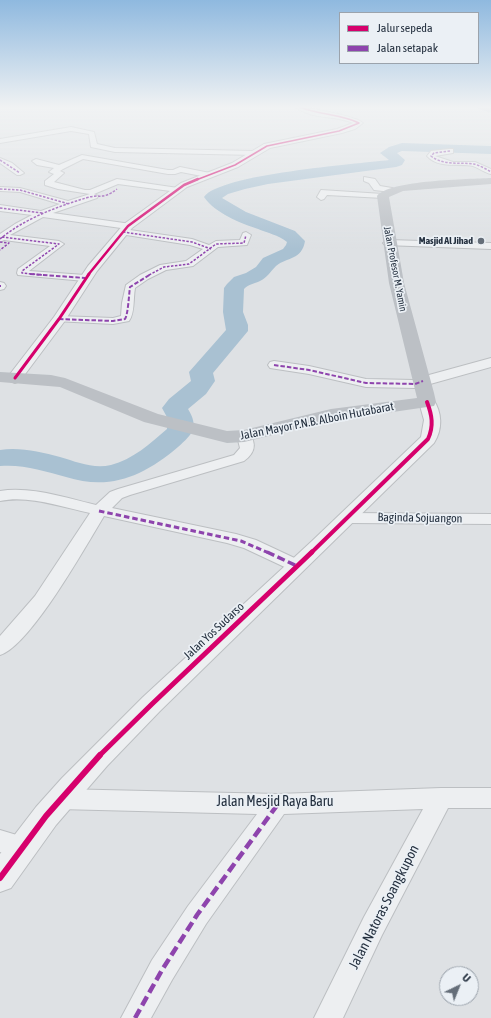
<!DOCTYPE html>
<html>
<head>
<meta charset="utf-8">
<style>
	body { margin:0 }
	#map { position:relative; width:491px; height:1018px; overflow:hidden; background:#dee1e4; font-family:"Asap Condensed",sans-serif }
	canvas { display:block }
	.legend { position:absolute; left:339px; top:12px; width:140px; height:52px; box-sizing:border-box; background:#ebf0f5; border:1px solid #9ba3ac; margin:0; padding:5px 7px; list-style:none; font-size:12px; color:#24303f }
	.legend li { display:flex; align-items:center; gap:8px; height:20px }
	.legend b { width:20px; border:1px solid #9ba3ac }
	.north { position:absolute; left:439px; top:966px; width:40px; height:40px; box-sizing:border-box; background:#ebf0f5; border:1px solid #9ba3ac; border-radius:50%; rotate:43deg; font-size:11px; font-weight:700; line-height:16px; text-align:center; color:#24303f }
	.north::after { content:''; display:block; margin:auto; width:14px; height:18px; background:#656e79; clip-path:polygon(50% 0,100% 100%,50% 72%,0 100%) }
</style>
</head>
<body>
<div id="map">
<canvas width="491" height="1018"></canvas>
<ul class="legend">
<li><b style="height:5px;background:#d6006c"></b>Jalur sepeda</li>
<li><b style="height:5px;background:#8e44ad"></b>Jalan setapak</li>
</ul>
<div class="north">U</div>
</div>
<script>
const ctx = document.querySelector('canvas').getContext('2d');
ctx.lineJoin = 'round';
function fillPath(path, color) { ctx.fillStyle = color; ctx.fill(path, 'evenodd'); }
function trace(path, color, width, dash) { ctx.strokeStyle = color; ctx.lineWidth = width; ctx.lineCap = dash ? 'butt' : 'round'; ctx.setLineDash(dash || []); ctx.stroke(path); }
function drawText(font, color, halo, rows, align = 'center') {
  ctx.font = font + ' "Asap Condensed",sans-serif'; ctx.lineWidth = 3.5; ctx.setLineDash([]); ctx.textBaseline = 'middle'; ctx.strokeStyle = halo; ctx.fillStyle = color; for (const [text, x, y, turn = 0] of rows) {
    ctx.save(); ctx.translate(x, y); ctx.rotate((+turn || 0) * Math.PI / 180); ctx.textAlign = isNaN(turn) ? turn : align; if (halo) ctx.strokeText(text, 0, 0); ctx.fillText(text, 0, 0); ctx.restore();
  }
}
const river = new Path2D(`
	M477,107H491V113L479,109Z
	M402,143L491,146V154L402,151L397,153L405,160L402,165L396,167L268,184L245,189L228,194L222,198L246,212L295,231L305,241C302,260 287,257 276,266C270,272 268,277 260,281C254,284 249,284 244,289L243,312L248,325V331L213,373L215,381L206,394L188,409C199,427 193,434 178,447C144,476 110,491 66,477C44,471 23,464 0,466V450C20,447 41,452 60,457C77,462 93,469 111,465C132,460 151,443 167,429L168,419L162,408L169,399L191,381L189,372L226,330L223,312L224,288L227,284L234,277L246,273L256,267L263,258L283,249L286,245L287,242C278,235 268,233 258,229C240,223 215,213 204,197C220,174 356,164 389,160L380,153L389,147Z`);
const minor = new Path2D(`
	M71,127L94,132L97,144L115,148L255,151L259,153L255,155L115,152L91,147L89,134L71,131L0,143V139Z
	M450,149H453V153L435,156L453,162H475L491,169V174C485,173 479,168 473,166C459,163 439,169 427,156L431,151Z
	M82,155L168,170H173L180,167L210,173L211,175L207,177L181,172L175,174H168L83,159L63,169L60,171L64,173L54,182L85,190H90L117,179L178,188L182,190L178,192L118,184L94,194L98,196L97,198L53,213L131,224L133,226L131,228L128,229L43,217L10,235L59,241L64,244L29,271L85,275L90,278L85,281L18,275L17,273L18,269L50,246L4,240L0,242V234L15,224L32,215L0,211V205L41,211L60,204L20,192L0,191V187L20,188L68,201L90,194L58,189L45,185V181L54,174L49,172L54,168L37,165L32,161L36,159L59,165Z
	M0,158L12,163L24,173L20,175H17L0,163Z
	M364,177L375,179L380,186L392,188L396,190L392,192L374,190L369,183L364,181Z
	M321,190L383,194L387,196L383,198L327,195L324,199L321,200L317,197Z
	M123,229L192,239L209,245L216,241L240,240L243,233L246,232L251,235L247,245L218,247L193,266L166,270L148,279L135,288C133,299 135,313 129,321L113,324L55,321L53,319L55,317L59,316L113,318L121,316L122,303L126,285L140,275L160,265L186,261L203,249L190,245L120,234L118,232L120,230Z
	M388,240L491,243V249L385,245L383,243Z
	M0,282L4,283L6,286L4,289L0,290Z
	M274,361L309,366L366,379L414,380L423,377L428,378L429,381L428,384L415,388L366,387L309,374L270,368L268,365L270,362Z
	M244,432L249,433C257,444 255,453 244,461L130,495L122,498L112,508L236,534L256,540L303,562L306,566L303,570L297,572L291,570L244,548L227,543L104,516C86,546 30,646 0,655V636L35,596L90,513C61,507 29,495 0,501V491C31,486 66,498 96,505L110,492L118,489L234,455L240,448L237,436L239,433Z
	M349,513L491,514V524L349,523L343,521L341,518L343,515Z
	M441,788H491V808H448L382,935L343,1018H314L364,917L423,809L284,814L206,924L172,980L151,1018H121L152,960L188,906L257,814L59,809L51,806L47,799L51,792L59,789L278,794Z
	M0,830L30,839L33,847L30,855L21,858L0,852Z`);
const tertiary = new Path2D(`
	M296,107C307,107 356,116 363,123L355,129L342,133L270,148L238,167L187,187L132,228L97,271L64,322L20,381L15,383L10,381L7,378L54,317L88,266L124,224L181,183L232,163L264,144L337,129L353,123C336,115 311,120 296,107Z
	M491,358V367L423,386L418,384L415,381L418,378Z
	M427,397L433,399C442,412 443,429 434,443L160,711L107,766L56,825L11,888L0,892V854L36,807L62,778L143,697L312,541L421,437L424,420L419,402L421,399Z`);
const secondary = new Path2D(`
	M491,178V184L403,191L389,197L404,283L434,393L436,402L434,406L331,421L244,442L227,443L144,422L60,387L0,382V372L51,375L65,378L158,414L227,431L244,430L331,409L417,398L389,283L377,196C389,180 470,179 491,178Z`);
const quietFar4 = new Path2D(`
	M450,151L434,153L431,156C444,166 459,162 474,164C479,165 486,169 491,172
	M0,160L20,173
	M0,189L20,190L69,204
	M0,208L43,213
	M123,232L192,242L211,249
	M2,237L59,244L22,271V273L42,275
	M0,239C24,219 56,207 86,198C101,193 101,201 117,189
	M0,242L9,243L0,250
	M149,275L164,267L189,264L216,244L244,243L246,235`);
const quietFar3 = new Path2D(`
	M30,274L85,278
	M0,285V287
	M59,319L113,321L125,319C128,315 129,294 130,287L151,274
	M274,365L309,370L366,383L415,384L423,381`);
const quietFar2 = new Path2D(`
	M99,511L241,541L269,553`);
const quietFar1 = new Path2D(`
	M267,552L297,566`);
const quiet = new Path2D(`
	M135,1018L162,970L197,915L278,804`);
const cyclewayFar5 = new Path2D(`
	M196,180L235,165L267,146L339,131L359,123C340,114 319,115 300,107`);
const cyclewayFar4 = new Path2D(`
	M88,275L128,226L184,185L198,179`);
const cyclewayFar3 = new Path2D(`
	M15,378L59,319L89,274`);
const cyclewayFar2 = new Path2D(`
	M311,553L428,439C434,426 432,415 427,402`);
const cyclewayFar1 = new Path2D(`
	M99,756L152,704L312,552`);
const cycleway = new Path2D(`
	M0,878L46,816L100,755`);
const markers = [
	[481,241,4,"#656e79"]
];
const farPoinames = [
	["Masjid Al Jihad",473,241]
];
const farStreetnames = [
	["Jalan Profesor M. Yamin",395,269,79]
];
const streetNames = [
	["Jalan Mayor P.N.B. Alboin Hutabarat",317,421,-11],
	["Baginda Sojuangon",420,518,1],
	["Jalan Yos Sudarso",214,631,-43]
];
const nearStreetnames = [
	["Jalan Mesjid Raya Baru",275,802],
	["Jalan Natoras Soangkupon",384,907,-63]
];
fillPath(river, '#a9c1d2');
trace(minor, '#bcbfc2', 2);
trace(tertiary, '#bcbfc2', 2);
fillPath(minor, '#edeff1');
fillPath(tertiary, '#edeff1');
fillPath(secondary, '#bcc0c5');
trace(quietFar4, '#8e44ad', 1.5, [2.5, 1.5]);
trace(quietFar3, '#8e44ad', 2, [4.5, 2]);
trace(quietFar2, '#8e44ad', 3, [5.5, 3]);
trace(quietFar1, '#8e44ad', 3.5, [8, 3.5]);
trace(quiet, '#8e44ad', 4.5, [10, 4.5]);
trace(cyclewayFar5, '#d6006c', 1.5);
trace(cyclewayFar4, '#d6006c', 2.5);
trace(cyclewayFar3, '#d6006c', 3);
trace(cyclewayFar2, '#d6006c', 4);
trace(cyclewayFar1, '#d6006c', 5);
trace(cycleway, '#d6006c', 6);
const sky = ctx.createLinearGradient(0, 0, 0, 249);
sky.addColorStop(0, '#8fb9df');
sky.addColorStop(0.43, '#f0f2f3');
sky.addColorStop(1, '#f0f2f300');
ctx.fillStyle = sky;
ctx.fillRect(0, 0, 491, 249);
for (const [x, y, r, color] of markers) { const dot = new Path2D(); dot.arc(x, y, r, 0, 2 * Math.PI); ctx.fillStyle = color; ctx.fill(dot); trace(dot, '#ebf0f5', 1.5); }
drawText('bold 10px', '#24303f', '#ebf0f5', farPoinames, 'right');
drawText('10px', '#24303f', '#ebf0f5', farStreetnames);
drawText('12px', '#24303f', '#ebf0f5', streetNames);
drawText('14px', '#24303f', '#ebf0f5', nearStreetnames);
</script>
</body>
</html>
